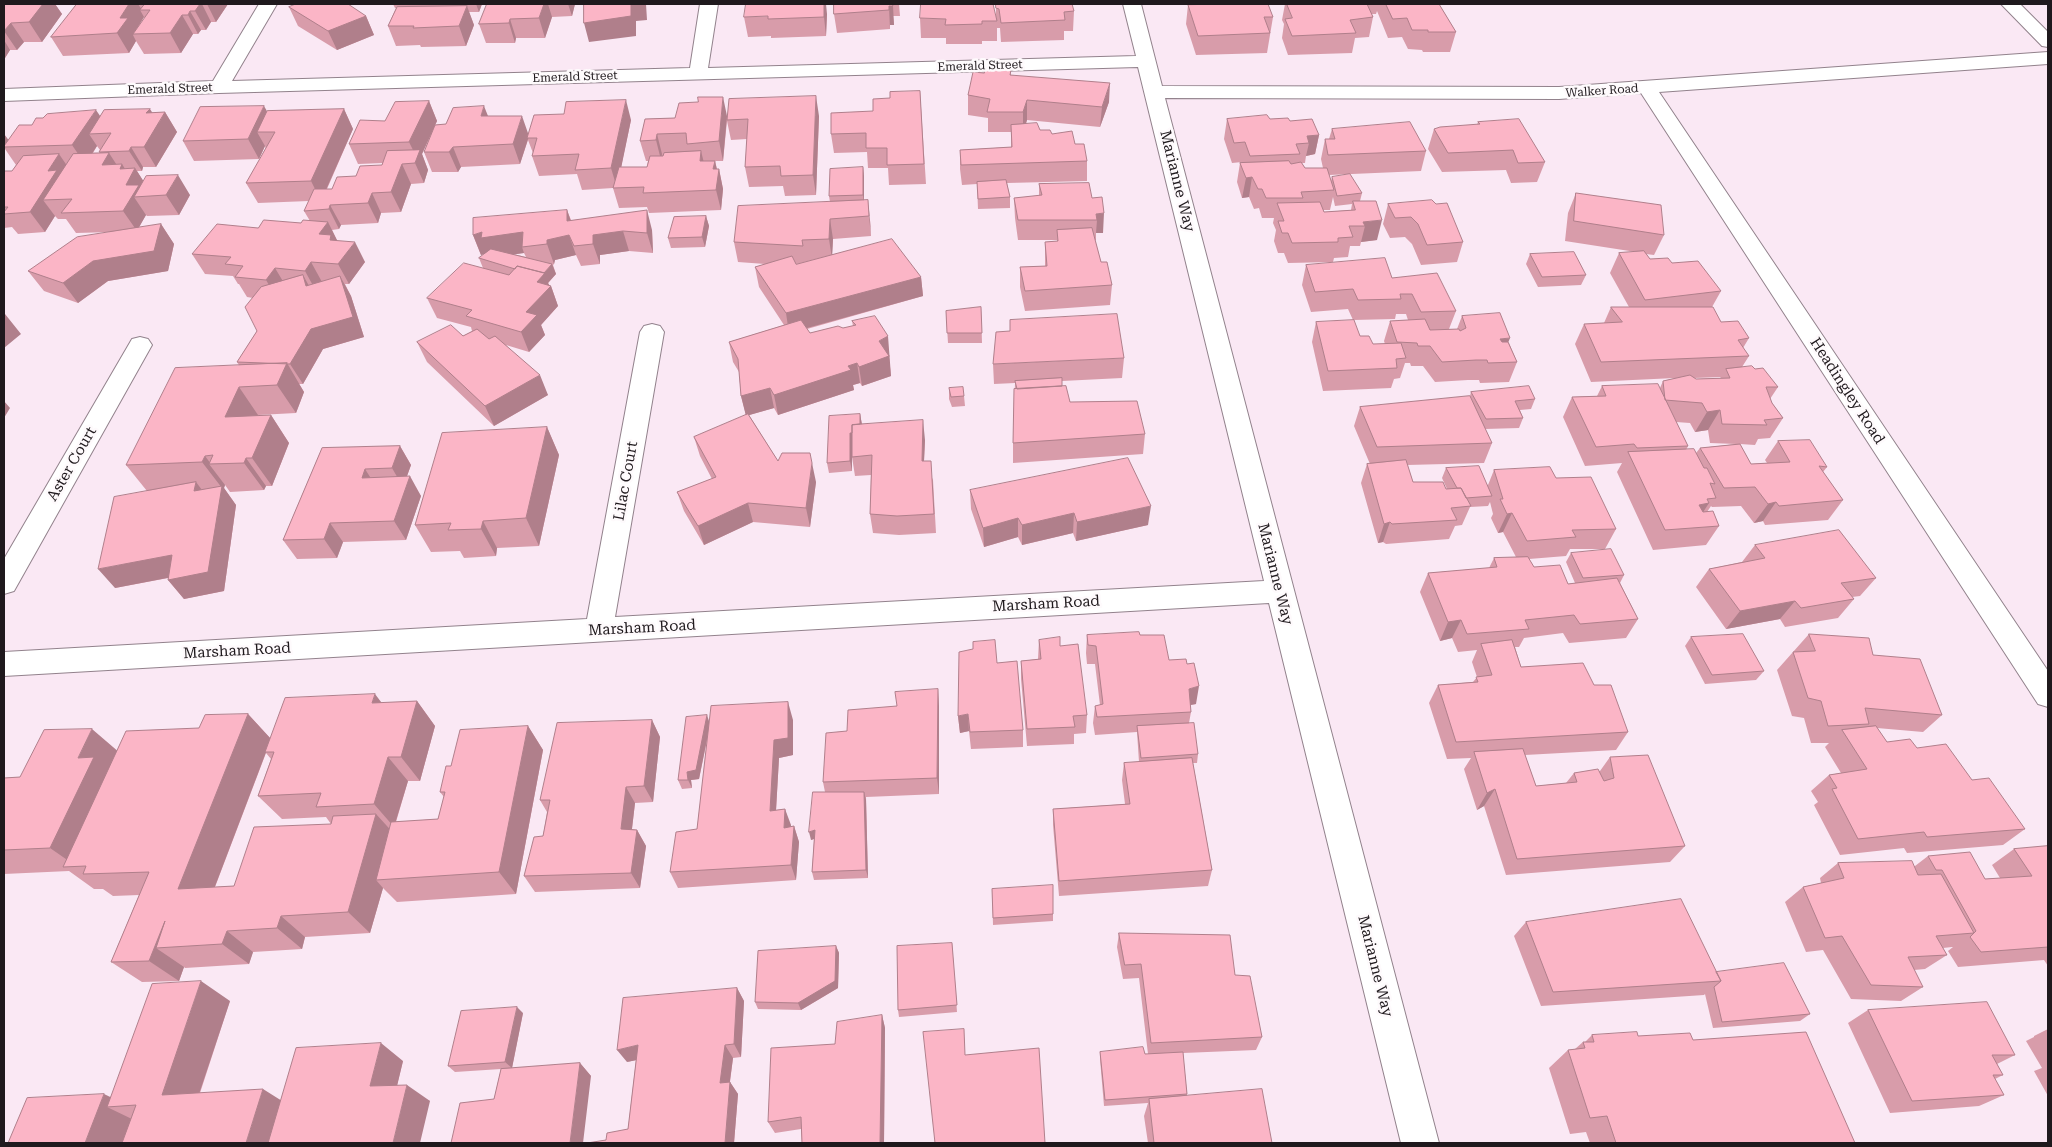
<!DOCTYPE html>
<html>
<head>
<meta charset="utf-8">
<style>
	body { margin:0 }
	#map { position:relative; width:2052px; height:1147px; overflow:hidden; background:#fae8f4; font-family:"Roboto Serif",serif }
	canvas { display:block }
	.frame { position:absolute; inset:0; border:5px solid #1f191d; pointer-events:none }
</style>
</head>
<body>
<div id="map">
<canvas width="2052" height="1147"></canvas>
<div class="frame"></div>
</div>
<script>
const ctx = document.querySelector('canvas').getContext('2d');
ctx.lineJoin = 'round';
function trace(path, color, width, dash) { ctx.strokeStyle = color; ctx.lineWidth = width; ctx.lineCap = dash ? 'butt' : 'round'; ctx.setLineDash(dash || []); ctx.stroke(path); }
function fillPath(path, color) { ctx.fillStyle = color; ctx.fill(path, 'evenodd'); }
function drawText(font, color, halo, rows, align = 'center') {
  ctx.font = font + ' "Roboto Serif",serif'; ctx.lineWidth = 5; ctx.setLineDash([]); ctx.textBaseline = 'middle'; ctx.strokeStyle = halo; ctx.fillStyle = color; for (const [text, x, y, turn = 0] of rows) {
    ctx.save(); ctx.translate(x, y); ctx.rotate((+turn || 0) * Math.PI / 180); ctx.textAlign = isNaN(turn) ? turn : align; if (halo) ctx.strokeText(text, 0, 0); ctx.fillText(text, 0, 0); ctx.restore();
  }
}
const street = new Path2D(`
	M259,4H277L232,81L690,68L700,4H718L708,68L1136,56L1123,4H1141L1162,86L1559,87L2048,52V64L1659,92L2048,671V707L2038,704L1641,93L1559,99L1165,98L1439,1143H1401L1269,603L4,676V652L587,619L640,332L644,326L652,324L660,326L664,332L615,617L1264,581L1138,67L219,93L4,101V89L213,81Z
	M2001,4H2020L2048,32V47L2042,46Z
	M140,337L148,339L152,345L14,591L4,594V559L132,339Z`);
const wall = new Path2D(`
	M4,4H55L62,14L42,42H24L17,50H10L5,58H4Z
	M77,4H228L216,22H211L206,30H201L198,34H193L181,53L144,54L136,41L129,53L63,56L51,37ZM144,17L145,18L135,30L139,25Z
	M393,4H482L479,12H469L474,25L466,46L421,47L420,45L396,46L388,26L396,8H395Z
	M487,4H575L572,16L552,17L545,38H516L515,43H486L479,24Z
	M834,4H899L900,16H893L894,25H890V29L837,33L834,14Z
	M996,4L1074,11L1073,31H1064V40L1001,42L1000,28H997V41H982V44H946V38H921L920,18L996,20Z
	M1285,4H1439L1456,32L1450,52H1423L1422,50L1408,49L1402,37L1388,38L1377,11L1376,14H1372L1373,17L1369,37L1355,38L1352,53L1288,55L1282,38L1284,24L1282,20Z
	M1188,5L1273,17L1267,53L1196,55L1186,24Z
	M289,7L366,16L374,35L337,50L298,26Z
	M827,14L826,36L771,38V36L748,37L744,17Z
	M1011,70V75L1109,102L1100,127L1027,120L1026,124L1040,130L1052,134L1075,144L1087,161V181L1007,183L1010,197V208L978,209L977,184L962,185L960,169V150L1011,147V132H988V118L968,115V95L984,73Z
	M920,91L926,184L889,185L888,168H868L867,152L834,153L831,134L873,111L890,98Z
	M429,101L437,121L435,125L446,124L488,116L528,135L631,120L621,167H647L648,161H646L640,141L645,119L727,116H819L816,195L785,196L783,186L749,187L745,167L747,139L731,140L727,121L723,161H715L717,169H719L723,189L721,210L649,213L647,207L619,208L613,188L582,190L577,174L539,176L532,156L533,153L528,140L520,164L461,167L458,172H432L424,152L431,134L422,154L428,170L424,183L411,184L401,212L381,213L378,223L341,225L339,229L332,230L337,241L365,262L349,284H345L351,296L364,337L323,349L303,384H299L304,392L296,413L258,415V416L271,415L289,443L272,486H266L264,490L230,492L225,485L224,488L236,505L224,591L184,599L168,580V578L115,588L147,491L126,465L239,365L237,362L257,331L253,298L247,297L239,284H238L233,276L205,274L192,254L258,228L301,223L310,221L304,211L309,201L258,203L246,183L266,149L265,146L259,159L194,161L183,141L267,111L344,109L353,129L327,189H332L356,176L382,165L383,163L358,164L349,144L385,121Z
	M165,112L177,132L156,167H143L142,171H137L143,181L190,195L179,215L147,216L146,215L138,228L161,224L174,244L168,271L108,281L78,303L44,291L28,271L112,232L76,233L66,219H58L55,216L45,232L18,234L12,227L4,228V171H12L16,165L5,149L4,151V134L8,140L32,125L100,116ZM97,146L100,150L99,152L100,153H93Z
	M1227,119L1290,121L1319,135L1315,154L1306,156L1305,163H1302L1305,168H1323L1321,159L1325,139H1329L1332,129L1426,151L1421,171L1329,175L1331,181L1332,177L1362,193L1360,201L1377,240L1361,242L1360,246H1350L1348,257L1334,258L1333,262L1288,263L1284,253H1278L1274,241L1276,230L1273,223L1274,218H1262L1259,208L1254,209L1249,197L1242,198L1237,182L1240,163L1242,162L1232,163L1224,139ZM1333,197L1335,206L1352,204L1351,210L1324,212L1323,210H1330Z
	M1478,122L1545,162L1537,182L1511,183L1506,170L1442,172L1428,149L1434,129L1477,125Z
	M863,167L864,177V200L870,220L871,236L833,239L832,254L921,277L923,296L807,329L810,333L843,328L853,326L852,321L890,356L889,357L891,376L862,386L860,383L853,385L854,390L778,415L774,408L749,415L778,461L816,482L810,527L753,522L704,545L684,511L677,492L712,479L700,456L694,437L746,415L741,396L739,372L733,362L729,342L784,325L759,287L755,267L765,264L738,262L734,242L830,202L829,196Z
	M1039,184L1092,198L1103,233H1096V240H1095L1101,262L1112,285L1110,305L1025,311L1020,287V267L1045,266V242L1057,241V240H1018L1015,218L1014,198L1039,196Z
	M1576,193L1664,235L1654,255L1646,254L1650,259L1672,263L1721,291L1712,307L1721,322L1749,338L1743,348L1749,356L1742,367L1755,369L1778,387L1770,399L1772,403L1783,418L1770,438L1758,439L1755,445L1740,444L1751,464L1767,463L1765,460L1778,441L1827,467L1823,472L1843,500L1828,520L1765,525L1763,521L1754,523L1741,506L1712,507L1711,506L1707,512L1719,526L1706,545L1653,550L1617,472L1622,463L1585,466L1563,417L1572,397L1597,396L1602,386L1660,388L1663,381L1675,378L1591,382L1575,344L1584,324L1604,323L1611,307H1629L1610,273L1619,253L1636,252L1565,241L1568,213ZM1721,377L1720,378L1696,379L1694,378ZM1676,422L1690,423L1695,432L1708,430L1710,443L1736,444L1700,448L1696,453L1686,450L1688,446Z
	M1388,204L1463,242L1457,262L1421,265L1412,244L1405,237L1390,238L1383,224Z
	M567,210L571,220L652,230L653,253L629,251L600,255V264L581,266L576,255L555,260L554,264L553,265L556,274L548,283L550,286H551L558,306L541,325L545,335L529,352L506,345L548,395L494,426L427,362L417,342L463,336L472,331L471,327L437,318L427,298L483,268L479,258L485,254L481,255L473,235ZM524,253L526,257L513,254Z
	M706,216L709,226L705,247L671,248L668,238Z
	M1530,254L1586,275L1581,285L1538,287L1526,264Z
	M1306,265L1392,278L1456,311L1449,329H1457L1462,316L1509,343L1517,362L1509,382L1480,383L1479,380H1468L1435,382L1423,366H1411L1410,363H1405L1400,378L1394,379L1391,388L1323,391L1312,342L1316,322L1360,336L1373,344H1385L1384,341L1390,321L1408,320L1406,314H1396L1395,319L1353,320L1348,309L1311,312L1302,285Z
	M981,307L982,343H948L946,311Z
	M1124,358L1122,378L1062,381V386L1070,402L1145,434L1143,454L1013,463V443L1015,383L994,384L993,364Z
	M949,388L964,396L965,406L952,407L949,399Z
	M1471,392L1535,399L1531,409L1520,410L1523,418L1519,428L1485,429L1492,443L1484,463L1407,465L1413,482L1447,489L1442,478L1446,468L1488,485L1494,470L1556,478L1616,529L1605,549H1570L1566,556L1529,559L1534,567L1568,584L1575,583L1566,562L1571,553L1624,575L1620,583L1638,619L1626,638L1569,643L1563,633L1524,638L1519,647H1515L1521,667L1594,685L1628,732L1616,750L1525,755L1536,786L1566,783L1574,773L1600,771L1610,757L1685,846L1670,862L1506,875L1484,806L1477,810L1464,769L1471,758L1447,759L1429,703L1438,685L1473,682L1477,677L1472,662L1477,650L1458,652L1452,638L1440,641L1420,592L1428,573L1489,568L1494,558L1516,557L1503,532L1498,533L1491,518L1493,514L1490,502L1488,506L1470,507L1462,525L1455,526L1449,539L1386,544L1383,542L1378,543L1361,483L1367,464H1370L1354,426L1360,407L1470,396Z
	M860,414L862,424L925,440L924,461L933,480L936,533L899,535L873,533L870,514L871,475L855,476L852,457V443V471L829,473L827,463Z
	M547,427L559,455L539,546L497,548L496,556L464,558L460,551L431,552L415,525Z
	M400,446L411,465L407,476L421,496L406,540L343,542L337,558L297,559L283,540L322,448Z
	M970,490L1148,525L1076,541L1073,533L1022,545L1018,537L984,547L971,509Z
	M1755,545L1876,578L1860,596L1852,597L1854,599L1838,618L1785,627L1780,619L1726,629L1696,587L1709,569L1742,562Z
	M1809,634L1873,655L1942,715L1923,732L1877,728L1887,742L1917,748L1972,780L2025,829L2003,845L1907,853L1904,848L1840,855L1814,805L1818,802L1811,791L1829,775L1841,773L1825,747L1829,743H1811L1804,718L1792,716L1777,670Z
	M1087,635H1140L1169,660L1196,704L1190,705L1191,712L1189,723L1198,754L1197,763H1193L1212,870L1208,886L1059,896L1053,825V809L1125,804L1122,780L1124,763L1139,762L1137,732L1095,735L1093,723L1095,706L1100,705L1095,664H1087L1086,653Z
	M1691,637L1764,671L1756,680L1705,684L1685,646Z
	M1039,640L1060,646L1087,715L1086,733L1074,734V744L1027,746L1021,679V661L1038,659Z
	M938,689L939,707V794L866,797L868,878L814,880L812,872L814,839L811,840L825,792L823,782L847,731L897,706Z
	M417,701L435,726L420,781H408L396,822L438,819L444,797L440,792L451,766L528,726L543,750L516,894L397,902L383,888L370,933L305,937L302,949L253,952L249,964L185,968L184,967L179,981L142,982L111,962L139,895L113,896L103,889H94L69,871L4,874V778L20,777L199,728L248,714L270,738L382,703ZM266,753L271,759L258,796L282,819L326,817L331,824L234,886L215,887Z
	M958,716L1023,730V747L971,749L969,731L960,733Z
	M652,720L660,737L653,802L635,803L632,829L637,830L646,846L640,888L535,892L524,876L543,836L547,812L540,800Z
	M793,720V755L779,758L776,810L785,809L790,827L794,826L799,842L796,880L678,888L670,872L697,829L709,731L699,779L691,780L692,788L682,789L678,780L710,722Z
	M2048,846V966L2044,960L1958,967L1948,951L1953,947H1952L1943,948L1947,955L1925,969L1914,970L1923,987L1901,1001L1851,999L1823,950L1806,952L1785,902L1803,887L1821,883L1820,878L1838,863L1915,866L1928,856L1985,879L2000,878L1992,865L2014,849Z
	M992,889L1053,914V921L993,925Z
	M1526,922L1716,972L1810,1014L1800,1021L1713,1028L1705,994L1704,995L1541,1006L1514,936Z
	M1119,933L1235,975L1262,1037L1256,1050L1183,1053L1187,1094V1096L1272,1143H1148L1144,1116L1148,1103L1104,1106L1100,1059V1052L1148,1054L1139,978L1123,979L1117,947Z
	M952,943L957,1012L899,1017L898,1010Z
	M836,946L839,953L838,988L801,1010L758,1009L755,1002Z
	M737,988L744,1001L741,1057L733,1058L730,1082L738,1094L734,1143H587L606,1140L628,1129L636,1060L627,1062Z
	M230,1001L200,1093L281,1100L403,1061L397,1085L430,1101L8,1143L110,1097Z
	M1868,1010L2015,1055L1997,1064L2003,1075L1995,1079L2004,1095L1979,1106L1890,1113L1848,1023Z
	M523,1013L512,1068L580,1063L591,1076L494,1099L501,1069L455,1072L448,1066Z
	M882,1015L885,1028L884,1143H802L801,1129L775,1133L768,1122L835,1044Z
	M2048,1029V1096L2034,1071L2042,1068L2026,1041L2034,1037V1036Z
	M1592,1035L1638,1036L1693,1040L1855,1143H1590L1586,1132L1570,1134L1549,1068L1568,1050L1575,1049L1583,1042H1585Z`);
const shadedWall = new Path2D(`
	M37,4H55L62,14L42,42L29,22Z
	M129,4H138L142,10H140L144,17L133,35L136,41L129,53L117,33L120,18Z
	M200,4H202L211,22L206,30L195,11Z
	M207,4H228L216,22Z
	M476,4H482L479,12Z
	M544,4H548L552,17L545,38L539,18Z
	M568,4H575L572,16Z
	M631,4H646L647,20L636,21V36L589,42L584,23Z
	M824,4H826L827,14L826,36L824,17Z
	M467,6L474,25L466,46L459,26Z
	M889,6H893L894,25H890V29Z
	M190,11L201,30L198,34L188,15Z
	M182,15L193,34L181,53L170,33Z
	M366,16L374,35L337,50L328,31Z
	M510,19L516,38L515,43L509,23Z
	M11,23L24,42L17,50L4,31Z
	M4,40L10,50L5,58L4,57Z
	M1110,83L1109,102L1100,127L1102,107Z
	M816,96L819,116L816,195L813,175Z
	M723,97L727,116L723,161L719,141Z
	M626,100L631,120L617,188L611,168Z
	M1027,100V120L1023,132V112Z
	M429,101L437,121L422,154L428,170L424,183L415,163L417,158L409,142Z
	M264,106L275,125L257,132L265,146L259,159L248,139Z
	M484,106L492,126L481,116Z
	M150,109L159,123L165,112L177,132L156,167L144,147L146,113Z
	M344,109L353,129L321,201L311,181Z
	M96,110L109,129L89,134L97,146L85,164L72,145Z
	M522,116L529,136L520,164L513,144Z
	M4,134L10,142L4,147Z
	M657,134L662,154L661,160L656,140Z
	M1319,135L1315,154L1306,156L1309,143L1307,136Z
	M131,147L143,167L142,171L129,151Z
	M453,147L461,167L458,172L449,152Z
	M701,151L706,171L700,161Z
	M109,153L122,173L102,165Z
	M59,154L72,173L43,200L55,216L45,232L30,212L48,171Z
	M715,161L718,175L719,169L723,189L721,210L716,190L713,169Z
	M122,164L130,177L135,168L148,188L134,197L146,215L137,231L123,211L126,185L120,169Z
	M402,164L411,184L401,212L391,192Z
	M863,167L864,177V205L863,195Z
	M178,175L190,195L179,215L166,195Z
	M1252,177L1249,197L1242,198L1246,178Z
	M372,193L381,213L378,223L368,203Z
	M868,200L870,220L871,236L869,216Z
	M330,205L341,225L339,229L329,209Z
	M567,210L574,230L567,221Z
	M647,210L652,230L653,253L647,233Z
	M1104,213L1103,233H1096L1097,220L1096,214Z
	M706,216L709,226L705,247L702,237Z
	M830,219L833,239L832,259L829,239Z
	M1382,220L1377,240L1361,242L1365,226L1363,222Z
	M328,222L338,242L341,260L319,234Z
	M161,224L174,244L168,271L108,281L78,303L63,283L93,261Z
	M623,231L629,251L600,255V264L593,244V235Z
	M482,232H523L522,247L524,253L489,258L487,253L481,255L473,235Z
	M569,235L576,255L555,260L554,264L547,244V240Z
	M355,242L365,262L349,284L338,264Z
	M311,262L322,282L316,291L305,271Z
	M552,264L556,274L548,283L550,287L551,286L558,306L541,325L545,335L529,352L521,332L526,312L537,282Z
	M275,268L287,288L278,300L266,280Z
	M303,275L314,295L306,286Z
	M340,276L351,296L364,337L323,349L303,384L290,364Z
	M921,277L923,296L789,333L786,313Z
	M5,314L21,334L4,348V315Z
	M888,336L891,376L862,386L859,367L879,341Z
	M1510,338L1502,358L1500,339Z
	M287,363L304,392L296,413L277,385Z
	M857,363L860,383L853,385L854,390L778,415L774,395L848,366Z
	M540,375L548,395L494,426L485,406Z
	M239,387L258,415L245,445L225,417Z
	M770,388L774,408L746,416L741,396Z
	M4,401L10,408L4,418Z
	M1720,410L1708,430L1695,432L1707,412Z
	M860,414L862,425L859,442L852,443V471L850,461V433Z
	M271,415L289,443L272,486L252,458Z
	M923,420L925,440L923,481L922,461Z
	M547,427L559,455L539,546L526,518Z
	M400,446L411,465L403,487L392,468Z
	M205,456L211,464H209L225,485L224,488L236,505L224,591L184,599L168,580L222,488L202,462Z
	M246,458L266,486L264,490L244,463Z
	M812,463L816,482L810,527L806,508Z
	M365,469L377,488L362,478Z
	M410,476L421,496L406,540L394,521Z
	M196,482L211,502L194,491Z
	M1776,502L1763,521L1754,523L1768,504Z
	M748,503L753,522L704,545L698,526Z
	M1709,503L1696,523L1699,505Z
	M1151,506L1148,525L1076,541L1077,522Z
	M1074,513L1073,533L1022,545V525Z
	M1512,513L1503,532L1498,533L1507,514Z
	M1018,518V537L984,547L983,528Z
	M483,521L497,548L496,556L481,529Z
	M1390,522L1383,542L1378,543L1384,524Z
	M330,523L343,542L337,558L324,539Z
	M172,555L188,574L115,588L98,569Z
	M1795,601L1780,619L1726,629L1740,611Z
	M1461,620L1452,638L1440,641L1448,622Z
	M1199,686L1196,704L1185,706L1189,689Z
	M938,689L939,707V794L937,778Z
	M375,694L394,719L372,703Z
	M417,701L435,726L420,781L401,757Z
	M788,702L793,720V755L779,758L775,828L770,811L774,740Z
	M248,714L271,739L206,910L178,889Z
	M968,714L969,731L960,733L958,716Z
	M707,715L710,724L699,779L691,780L692,788L688,780L687,772Z
	M652,720L660,737L653,802L644,786Z
	M528,726L543,750L516,894L499,872Z
	M92,729L120,753L76,866L50,848L78,758Z
	M388,757L408,781L394,827L374,804Z
	M626,787L635,803L630,845L621,829Z
	M1495,789L1484,806L1477,810L1487,793Z
	M864,792L866,800L868,878L866,870Z
	M785,809L791,825L790,844L784,828Z
	M376,814L397,837L376,880L383,888L370,933L348,912Z
	M794,826L799,842L796,880L791,865Z
	M637,830L646,846L640,888L631,873Z
	M815,830L817,838L811,840L809,832Z
	M281,916L305,937L302,949L277,928Z
	M165,921L156,948L184,967L179,981L149,961Z
	M227,931L253,952L249,964L222,944Z
	M836,946L839,953L838,988L801,1010L798,1003Z
	M201,981L230,1001L193,1112L162,1095Z
	M737,988L744,1001L741,1057L734,1044Z
	M517,1007L523,1013L512,1068L505,1062Z
	M882,1015L885,1028L884,1143H880Z
	M381,1043L403,1061L393,1103L370,1086Z
	M638,1045L647,1058L627,1062L617,1050Z
	M725,1045L733,1058L728,1095L720,1083Z
	M580,1063L591,1076L583,1143H570Z
	M730,1082L738,1094L734,1143H725Z
	M407,1085L430,1101L420,1143H393Z
	M263,1089L290,1106L279,1143H246Z
	M104,1094L127,1105L107,1107L134,1120L125,1143H85Z`);
const building = new Path2D(`
	M4,4H43L29,22L11,23L4,31Z
	M77,4H129L120,18H128L117,33L51,37Z
	M145,4H200L195,11H190L188,15H182L170,33L133,34L150,10H140Z
	M296,4H348L366,16L328,31L289,7Z
	M487,4H544L539,18L510,19L509,23L479,24Z
	M584,4H631V16L584,23Z
	M746,4H824V17L768,19V16L744,17Z
	M834,4H892L893,6H889V10L834,14Z
	M921,4H993L997,21H982V24L945,25L946,19L920,18Z
	M996,4H1072L1074,11L1064,12L1065,20L1001,23L999,9L996,8Z
	M1235,4H1268L1273,17H1264L1270,33L1198,36L1188,5Z
	M1287,4H1367L1373,17L1350,20L1356,33L1292,36L1285,19L1292,18Z
	M1386,4H1439L1456,32H1428V30H1412L1407,18L1393,19Z
	M467,6L459,26L413,28L414,26H388L397,7Z
	M985,68L1011,70L1010,75L1110,83L1102,107L1027,100L1023,112H987L990,99L968,95L973,72L984,73Z
	M920,91L924,164L887,165V148H866V133L831,134V113L873,111V99L890,98V92Z
	M816,96L813,175L781,176L780,166L745,167L748,119L727,120L729,99Z
	M698,97H723L719,141L687,144L686,133L657,134L656,140L640,141L645,119L675,118L679,103L698,102Z
	M626,100L611,168L575,170L579,154L532,156L537,138H527L534,115L564,114L566,102Z
	M429,101L409,142L349,144L360,120L385,121L395,102Z
	M264,106L248,139L183,141L200,107Z
	M484,106L481,116H522L513,144L453,147L449,152H424L435,125L446,124L453,108Z
	M150,109L146,113L165,112L144,147H131L129,151L99,152L111,133L89,134L104,110Z
	M344,109L311,181L246,183L275,132H257L267,111Z
	M96,110L72,145L4,147V146L19,125H32L36,118H43L47,114Z
	M1267,115L1270,119L1288,118L1290,121L1312,119L1319,135L1307,136L1309,143L1296,144L1300,154L1250,156L1245,142L1234,143L1227,119Z
	M1519,119L1545,162L1518,163L1513,150L1448,153L1434,129L1440,127L1480,124L1478,122Z
	M1410,122L1426,151L1328,155L1325,139H1335L1332,129Z
	M1037,123L1040,130H1050L1052,134L1072,131L1075,144H1084L1087,161L961,165L960,150L1012,147L1011,125Z
	M420,150L415,163L402,164L391,192L372,193L368,203L330,205L329,209L304,211L314,189H332L337,177L356,176L360,166L382,165L387,151Z
	M701,151L700,161H715L713,169H719L716,190L643,193L644,187L613,188L619,167H647L650,156H663L664,153Z
	M109,153L102,165L122,164L120,169L135,168L126,185H139L123,211L61,213L72,199L43,200L73,154Z
	M59,154L48,171L57,170L30,212L4,214V212L8,207H4V171H12L23,156Z
	M1289,161L1291,164L1301,162L1305,168H1327L1334,190L1301,192L1303,198H1266L1262,189H1258L1252,177L1246,178L1240,163Z
	M863,167V195L829,196L830,169Z
	M1350,174L1362,193L1337,196L1332,177Z
	M178,175L166,195L134,197L146,176Z
	M1006,180L1010,197L978,199L977,182Z
	M1089,183L1092,198L1102,197L1104,213L1096,214L1097,220H1018L1014,198L1042,195L1039,184Z
	M1576,193L1661,205L1664,235L1574,221Z
	M868,200L869,216L830,219L829,239L802,240L803,246L734,242L738,206Z
	M1432,200L1436,204L1447,203L1463,242L1427,245L1418,224L1411,217L1395,218L1388,204Z
	M1353,201H1376L1382,220L1363,222L1365,226H1349L1353,237L1338,238V242L1292,243L1288,233H1282L1278,221H1284L1277,203L1320,202L1324,212L1355,210Z
	M567,210V221L647,210V233L623,231L593,235V244L574,246L569,235L547,240V244L522,247L523,232L481,238L482,232L473,235V218Z
	M706,216L702,237L668,238L674,217Z
	M264,220L301,223L303,220L328,222L319,234L331,235L330,240L355,242L338,264L311,262L305,271L275,268L266,280L235,277L243,266L225,264L231,257L192,254L217,224L258,228Z
	M161,224L154,251L93,261L63,283L28,271L77,237Z
	M1092,228L1101,262H1107L1112,285L1025,291L1020,267L1047,266L1045,242L1058,241L1057,230Z
	M892,239L921,277L786,313L755,267L792,256L796,264Z
	M491,249L552,264L544,273L517,266L515,269L479,258Z
	M1644,251L1650,259L1668,258L1672,263L1698,261L1721,291L1645,300L1619,253Z
	M1574,252L1586,275L1542,277L1530,254Z
	M1385,258L1392,278L1437,273L1456,311L1421,312L1412,294H1400L1401,299L1358,300L1353,289L1315,292L1306,265Z
	M464,263L509,275L517,266L545,273L537,282L551,286L526,312L537,315L521,332L466,316L472,310L427,298Z
	M303,275L306,286L340,276L353,317L311,329L290,364L237,362L257,331L245,307L261,287Z
	M981,307L982,333H947L946,311Z
	M1611,307H1713L1721,322L1738,321L1749,338L1738,340L1749,356L1601,362L1584,324L1622,322Z
	M1500,313L1510,338L1500,339L1502,342H1508L1517,362L1488,363L1487,360H1476L1442,362L1430,346H1418L1417,343L1397,342L1390,321L1425,319L1430,330L1459,329L1460,331L1466,328L1462,316Z
	M1117,314L1124,358L993,364L996,332L1010,331V320Z
	M875,316L888,336L879,341L889,356L859,367L857,363L848,366L851,370L774,395L770,388L741,396L738,359L729,342L801,320L810,333L838,326L843,328L856,325L852,321Z
	M1354,320L1360,336H1369L1373,344L1401,343L1406,358L1396,359L1397,368L1328,371L1316,322Z
	M451,325L463,336L477,329L489,339L495,336L540,375L485,406L417,342Z
	M287,363L277,385L239,387L225,417L271,415L252,458H246L244,463L209,464L213,455L205,456L202,462L126,465L175,368Z
	M1752,366L1755,369L1763,368L1778,387H1766L1772,403L1783,418L1764,420L1767,425L1722,424L1720,410L1707,412L1702,403L1665,400L1663,381L1690,375L1696,379L1730,378L1726,369Z
	M1062,378V386L1017,389L1015,381Z
	M1658,384L1688,446L1637,448L1634,444L1596,447L1572,397L1606,396L1602,386Z
	M1066,386L1070,402L1137,401L1145,434L1013,443L1014,389Z
	M1529,386L1535,399L1515,401L1523,418L1486,419L1471,392Z
	M963,387L964,396L951,397L949,388Z
	M1470,396L1492,443L1377,447L1360,407Z
	M748,414L778,461L782,453H810L812,463L806,508L748,503L698,526L677,492L716,477L694,437Z
	M860,414V424L852,425V433H850V461L827,463L829,416Z
	M923,420L922,461H931L934,514L897,516L870,514L872,455L852,457V425Z
	M547,427L526,518L483,521L481,529L448,530L451,523L415,525L442,433Z
	M1810,440L1827,467L1819,466L1843,500L1779,506L1776,502L1768,504L1755,487L1724,488L1700,448L1740,444L1751,464L1790,462L1778,441Z
	M400,446L392,468L365,469L362,478L410,476L394,521L330,523L324,539L283,540L322,448Z
	M1694,449L1704,468H1707L1715,484L1710,483L1716,498L1707,499L1709,503L1699,505L1703,512L1713,511L1719,526L1665,530L1628,452Z
	M1128,458L1151,506L1077,522L1074,513L1022,525L1018,518L983,528L970,490Z
	M1406,460L1413,482H1443L1446,489L1461,488L1471,506L1451,508L1457,520L1392,524L1390,522L1384,524L1367,464Z
	M1479,466L1492,496L1466,498L1461,488H1457L1446,468Z
	M1550,467L1556,478L1591,477L1616,529L1572,530L1576,537L1527,541L1512,513L1507,514L1500,499H1503L1494,470Z
	M196,482L194,491L222,486L208,572L168,580L172,555L98,569L114,497Z
	M1839,530L1876,578L1841,583L1854,599L1801,608L1795,601L1740,611L1709,569L1765,558L1755,545Z
	M1611,549L1624,575L1583,578L1571,553Z
	M1528,557L1534,567L1560,565L1568,584L1617,578L1638,619L1580,624L1574,615L1525,620L1529,629L1467,634L1461,620L1448,622L1428,573L1497,567L1494,558Z
	M1139,632L1140,635H1164L1169,660L1186,659L1187,664L1194,663L1199,686L1189,689L1191,712L1097,717L1095,706L1103,704L1096,646L1088,645L1087,635Z
	M1743,634L1764,671L1712,675L1691,637Z
	M1809,634L1869,638L1873,655L1920,659L1942,715L1865,708L1869,724L1828,726L1821,701L1808,698L1793,652L1815,651Z
	M1060,637V646L1078,644L1087,715L1073,716L1075,727L1027,729L1021,661L1041,659L1039,640Z
	M995,640L997,663L1017,661L1023,730L970,732L968,714L958,716L959,652L973,649V642Z
	M1512,640L1521,667L1583,663L1594,685H1611L1628,732L1456,742L1438,685L1478,682L1476,677L1492,675L1481,644Z
	M938,689L937,778L823,782L826,733L847,731L848,710L897,706L895,692Z
	M375,694L372,703L417,701L401,757H388L374,804L316,807L321,793L258,796L274,752H265L285,698Z
	M788,702V738L774,740L770,811L785,809L784,828L794,826L791,865L670,872L676,832L697,829L711,706Z
	M248,714L178,889L234,886L254,827L331,824L333,816L376,814L348,912L281,916L277,928L227,931L222,944L156,948L165,921L149,961L111,962L149,872L83,874L86,866L63,867L126,731L199,728L205,715Z
	M707,715L696,770L687,772L688,780H678L686,717Z
	M652,720L644,786L626,787L621,829L637,830L631,873L524,876L534,837L543,836L550,800H540L557,723Z
	M1194,723L1198,754L1141,758L1137,726Z
	M528,726L499,872L376,880L391,822L438,819L445,792H440L446,766H451L460,730Z
	M1876,726L1887,742L1910,739L1917,748L1946,744L1972,780L1989,778L2025,829L1927,837L1924,832L1858,839L1832,789L1837,788L1829,775L1867,769L1842,730Z
	M92,729L78,758L94,757L50,848L4,850V778L20,777L44,730Z
	M1523,749L1536,786L1577,782L1574,773L1598,769L1604,781L1614,778L1610,757L1648,755L1685,846L1517,859L1495,789L1487,793L1474,752Z
	M1192,758L1212,870L1059,881L1053,809L1130,804L1124,763Z
	M813,792H864L866,870L812,872L815,830L809,832Z
	M2048,846V947L1981,952L1970,937L1976,931L1942,870H1936L1928,856L1970,852L1985,879L2032,876L2014,849Z
	M1912,861L1918,875L1941,874L1974,933L1936,936L1947,955L1908,957L1923,987L1871,985L1842,936L1825,938L1803,887L1844,878L1838,863Z
	M1053,885V914L993,918L992,889Z
	M1681,899L1721,981L1553,992L1526,922Z
	M1119,933L1230,935L1235,975L1250,976L1262,1037L1151,1043L1141,964L1125,965Z
	M952,943L957,1005L898,1010L897,946Z
	M836,946L835,981L798,1003L755,1002L758,951Z
	M1784,963L1810,1014L1722,1022L1714,987L1721,981L1716,972Z
	M201,981L162,1095L263,1089L246,1143H122L136,1105L107,1107L152,984Z
	M737,988L734,1044L725,1045L720,1083L730,1082L725,1143H587L606,1140L607,1133L628,1129L638,1045L617,1050L623,998Z
	M1987,1002L2015,1055H1992L2003,1075H1993L2004,1095L1912,1101L1868,1010Z
	M517,1007L505,1062L448,1066L461,1011Z
	M882,1015L880,1143H802L801,1117L768,1122L771,1048L835,1044L837,1022Z
	M964,1029L965,1055L1039,1048L1045,1143H935L923,1032Z
	M1637,1032L1638,1036L1690,1033L1693,1040L1806,1032L1855,1143H1616L1607,1116L1590,1118L1568,1050L1585,1048L1583,1042H1594L1592,1035Z
	M381,1043L370,1086L407,1085L393,1143H268L296,1048Z
	M1143,1047L1145,1054L1183,1052L1187,1094L1105,1100L1100,1052Z
	M580,1063L570,1143H451L460,1103L494,1099L501,1069Z
	M1262,1089L1272,1143H1154L1149,1099Z
	M104,1094L85,1143H8L27,1098Z`);
const farStreetnames = [
	["Emerald Street",980,66,-2],
	["Emerald Street",575,77,-2],
	["Emerald Street",170,89,-2],
	["Walker Road",1602,91,-4]
];
const streetNames = [
	["Marianne Way",1177,181,76],
	["Headingley Road",1847,391,57],
	["Aster Court",72,464,-60],
	["Lilac Court",626,481,-80],
	["Marianne Way",1275,574,76],
	["Marsham Road",1046,604,-3],
	["Marsham Road",642,628,-3],
	["Marsham Road",237,651,-3],
	["Marianne Way",1375,966,76]
];
trace(street, '#92828c', 2);
fillPath(street, '#fff');
fillPath(wall, '#d89caa');
fillPath(shadedWall, '#b07f8b');
fillPath(building, '#fbb5c6');
trace(building, '#b07f8b', 1);
drawText('12px', '#1f191d', '#fefafc', farStreetnames);
drawText('15px', '#1f191d', '#fefafc', streetNames);
</script>
</body>
</html>
